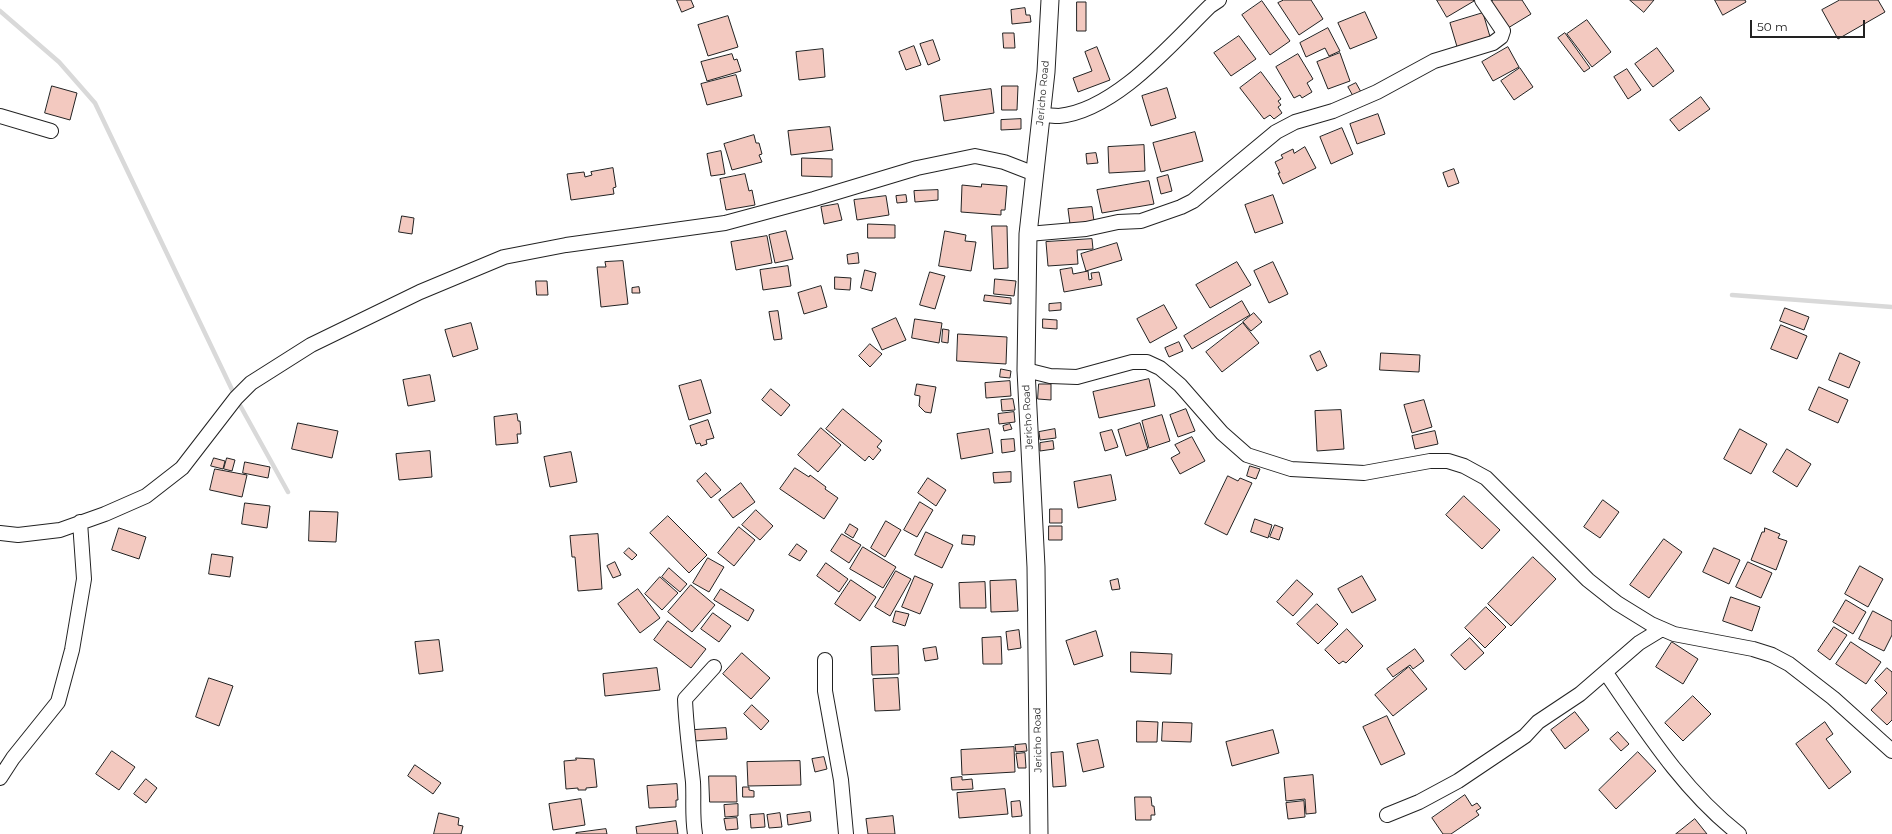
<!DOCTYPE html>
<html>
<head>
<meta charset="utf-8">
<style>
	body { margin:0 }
	#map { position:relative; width:1892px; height:834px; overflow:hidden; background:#fff; font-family:Montserrat,sans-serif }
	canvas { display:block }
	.scale { position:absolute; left:1750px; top:20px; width:115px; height:18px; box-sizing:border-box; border:2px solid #222; border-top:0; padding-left:5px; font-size:12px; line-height:14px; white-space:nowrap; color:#222; -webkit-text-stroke:3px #fff; paint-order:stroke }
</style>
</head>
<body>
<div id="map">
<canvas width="1892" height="834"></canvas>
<div class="scale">50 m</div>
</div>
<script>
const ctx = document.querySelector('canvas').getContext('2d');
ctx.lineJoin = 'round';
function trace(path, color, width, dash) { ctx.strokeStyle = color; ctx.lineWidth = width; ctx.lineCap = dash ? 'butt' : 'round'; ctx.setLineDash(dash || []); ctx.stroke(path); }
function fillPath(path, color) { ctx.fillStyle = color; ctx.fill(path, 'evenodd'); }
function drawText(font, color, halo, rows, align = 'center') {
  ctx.font = font + ' Montserrat,sans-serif'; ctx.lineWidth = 3; ctx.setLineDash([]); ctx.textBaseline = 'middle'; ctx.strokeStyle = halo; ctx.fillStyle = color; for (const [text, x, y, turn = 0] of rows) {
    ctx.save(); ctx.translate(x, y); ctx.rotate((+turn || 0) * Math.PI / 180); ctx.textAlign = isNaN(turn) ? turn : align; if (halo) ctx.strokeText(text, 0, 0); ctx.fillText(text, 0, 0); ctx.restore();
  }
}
const stream = new Path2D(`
	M0,11L59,62L95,103L236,398L288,492
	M1732,295L1892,307`);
const building = new Path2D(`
	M677,0H691L694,7L682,12Z
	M1284,0H1311L1323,19L1299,35L1278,3Z
	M1437,0H1473L1474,1L1447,17Z
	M1494,0H1522L1531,14L1508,28L1491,2Z
	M1630,0H1654L1644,12Z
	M1715,0H1745L1746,2L1723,15Z
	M1840,0H1878L1885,12L1838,39L1822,10Z
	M1262,1L1290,41L1270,55L1242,15Z
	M1077,2H1086V31H1077Z
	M1025,8L1026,15H1030L1031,22L1012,24L1011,10Z
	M1365,12L1377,38L1350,49L1338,23Z
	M1483,13L1491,40L1458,50L1450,23Z
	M728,16L738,47L708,56L698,25Z
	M1587,20L1611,52L1592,67L1567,34Z
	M1328,28L1340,51L1329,56L1325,48L1306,57L1300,43Z
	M1003,33H1014L1015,48H1004Z
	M1565,33L1590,68L1584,72L1558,38Z
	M1239,36L1256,59L1231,76L1214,53Z
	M933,40L940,60L928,65L920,44Z
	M914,46L921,65L906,70L899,52Z
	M1097,47L1110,80L1078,92L1073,78L1092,71L1085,52Z
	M1508,47L1519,67L1493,81L1482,62Z
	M1657,48L1674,71L1653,87L1635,64Z
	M823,49L825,77L799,80L796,52Z
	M1340,53L1350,81L1328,89L1317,62Z
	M732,54L734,60L737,59L741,71L707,81L701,62Z
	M1298,54L1313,79L1307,83L1312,92L1302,98L1300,95L1294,98L1276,67Z
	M1520,68L1533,87L1514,100L1501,81Z
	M1627,69L1641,90L1628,99L1614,77Z
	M1261,72L1281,99L1278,101L1281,105L1278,107L1282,113L1274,119L1270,115L1264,119L1240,88Z
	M736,75L742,96L707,105L701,84Z
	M1356,83L1361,92L1353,96L1348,87Z
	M52,86L77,93L70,120L45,113Z
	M1002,86H1018L1017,110H1002Z
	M1167,88L1176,118L1151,126L1142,96Z
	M991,89L994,113L944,121L940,96Z
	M1701,97L1710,109L1679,131L1670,120Z
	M1378,114L1385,134L1357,144L1350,124Z
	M1021,119V129L1001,130V120Z
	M830,127L833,150L791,155L788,131Z
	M1342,128L1353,154L1331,164L1320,137Z
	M1195,132L1203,161L1161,172L1153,143Z
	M754,135L756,143H759L762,154L759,155L762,162L732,170L724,144Z
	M1144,145L1145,171L1109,173L1108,147Z
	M1305,147L1316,168L1283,184L1278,173H1280L1275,162L1283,158L1281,155L1293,149L1294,153Z
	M721,151L725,174L711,176L707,154Z
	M1096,153L1098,163L1087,164L1086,154Z
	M802,158L832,159V177L802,176Z
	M613,168L616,187L613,188L614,194L571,200L567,174L584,172L585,177L592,175L591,172Z
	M1454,169L1459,183L1448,187L1443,173Z
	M745,174L749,191L752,190L755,205L726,210L720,179Z
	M1168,175L1172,191L1161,194L1157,178Z
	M1149,181L1154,204L1102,213L1097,190Z
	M982,184L1007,186L1005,210H1001V215L961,212L962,185L981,187Z
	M938,190V200L915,202L914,191Z
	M906,195L907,202L897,203L896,196Z
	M1273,195L1283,223L1255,233L1245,205Z
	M886,196L889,215L857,220L854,200Z
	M838,204L842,220L824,224L821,207Z
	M1092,207L1094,221L1070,224L1068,209Z
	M402,216L414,218L412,234L399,232Z
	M868,224L895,225V238H868Z
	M992,226H1007L1008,268L994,269Z
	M786,231L793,259L775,263L769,235Z
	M945,231L966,235L965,241L976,242L971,271L939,266Z
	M767,236L772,263L736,270L731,242Z
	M1092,239L1093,249L1077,250L1078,264L1048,266L1046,242Z
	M1117,243L1122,260L1086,271L1081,254Z
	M858,253L859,263L848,264L847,255Z
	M623,261L628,304L601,307L597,267H606L605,262Z
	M1237,262L1251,285L1210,308L1196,285Z
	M1273,262L1288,294L1269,303L1254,271Z
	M788,266L791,286L763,290L760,270Z
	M1072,268L1073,274L1088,271L1089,280L1092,279L1091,273L1099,272L1102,285L1064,292L1060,270Z
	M865,270L876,273L872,291L861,288Z
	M930,272L945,276L935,309L920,305Z
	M835,277L851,278L850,290L835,289Z
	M995,279L1016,281L1014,296L994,294Z
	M536,281H547L548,295H537Z
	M821,286L827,307L804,314L798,293Z
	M639,287L640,293H632V288Z
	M985,295L1011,298V304L984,301Z
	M1242,301L1250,315L1192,349L1184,336Z
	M1061,303V310L1049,311V304Z
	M1164,305L1177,328L1150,343L1137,319Z
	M1785,308L1809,317L1804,330L1780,321Z
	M778,311L782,339L774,340L769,312Z
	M1254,313L1262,322L1251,331L1243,322Z
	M896,318L906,340L882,350L872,329Z
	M915,319L942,323L939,343L912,338Z
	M1043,319L1057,320V329L1043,328Z
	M471,323L478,349L453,357L445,330Z
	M1243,323L1259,343L1222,372L1206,352Z
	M1781,325L1807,336L1797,359L1771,349Z
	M943,329L949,330L948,343L942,342Z
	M958,334L1007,337L1006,364L957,361Z
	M1179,342L1183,351L1169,357L1165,348Z
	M870,344L882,354L870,367L859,356Z
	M1320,351L1327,366L1317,371L1310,356Z
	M1381,353L1420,355L1419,372L1380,370Z
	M1840,353L1860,362L1849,388L1829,380Z
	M1001,369L1011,371L1010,378L1000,377Z
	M430,375L435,401L408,406L403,380Z
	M1149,379L1155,406L1099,418L1093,392Z
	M701,380L711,413L689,420L679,386Z
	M1010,381L1011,396L986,398L985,383Z
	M917,384L936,387L931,413L925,412L919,406L920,396L915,395Z
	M1039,384H1051V400L1038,399Z
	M1819,387L1848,400L1838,423L1809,410Z
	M771,389L790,405L781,416L762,400Z
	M1013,399L1015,410L1002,411L1001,400Z
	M1424,400L1432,427L1412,433L1404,405Z
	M843,409L882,441L877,447L881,450L873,460L869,456L865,461L826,429Z
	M1186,409L1195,431L1178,437L1170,415Z
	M1341,410L1344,449L1317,451L1315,411Z
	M1014,412L1015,422L999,424L998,414Z
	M517,414L518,421H520L521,434H517L518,443L496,445L494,417Z
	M1162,415L1170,441L1149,448L1142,421Z
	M708,420L714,438L706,440L707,444L701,446L700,443L696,444L690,426Z
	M298,423L338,431L332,458L292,449Z
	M1140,423L1148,449L1126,456L1118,430Z
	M1010,424L1012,429L1004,431L1003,426Z
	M821,428L841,445L818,472L798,455Z
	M989,429L993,453L961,459L957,434Z
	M1055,429L1056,438L1040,440L1039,432Z
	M1740,429L1767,444L1751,474L1724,459Z
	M1112,430L1118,447L1105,451L1100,433Z
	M1435,431L1438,444L1415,449L1412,436Z
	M1192,437L1205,461L1180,474L1171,458L1180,453L1175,445Z
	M1014,439L1015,451L1002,453L1001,440Z
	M1053,441L1054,449L1040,451V443Z
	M1787,449L1811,464L1797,487L1773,472Z
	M430,451L432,477L399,480L396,454Z
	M571,452L577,482L550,487L544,457Z
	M214,458L225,461L223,469L211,466Z
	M227,458L235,460L232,471L224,469Z
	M245,462L270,467L268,478L243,473Z
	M1250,466L1260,469L1256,479L1247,476Z
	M795,468L809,477L810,475L826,487L825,489L838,498L824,519L780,489Z
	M215,469L247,475L242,497L210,490Z
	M1011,472V482L994,483L993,473Z
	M706,473L721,490L711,498L697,481Z
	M1111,475L1116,500L1078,508L1074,482Z
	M1228,476L1238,481L1240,478L1252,483L1227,535L1205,524Z
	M928,478L946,490L936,506L918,493Z
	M741,483L755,502L733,518L719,500Z
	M1464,496L1500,530L1482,549L1446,515Z
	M1603,500L1619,512L1600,538L1584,527Z
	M920,502L933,510L917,537L904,530Z
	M245,503L270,506L267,528L242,524Z
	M1050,509H1062V523H1050Z
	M756,510L773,526L760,540L742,525Z
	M310,511L338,512L336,542L309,541Z
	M668,516L707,555L689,573L650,533Z
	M1255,519L1272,525L1268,538L1251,532Z
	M886,521L901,530L885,557L871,548Z
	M850,524L858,529L853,538L845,533Z
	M1275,525L1283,528L1279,540L1270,537Z
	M1049,526H1062V540H1049Z
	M739,527L755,540L734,566L718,553Z
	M119,528L146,537L139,559L112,550Z
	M1765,528L1780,534L1778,538L1787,541L1776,570L1751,560L1762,532H1764Z
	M926,532L953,545L942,568L915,555Z
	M598,534L602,589L578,591L575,557H572L570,536Z
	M842,534L861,545L849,563L831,551Z
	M963,535L975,536L974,545L962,544Z
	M1664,539L1682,552L1649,598L1630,585Z
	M797,544L807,551L800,561L789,555Z
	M863,547L896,567L883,588L850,569Z
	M629,548L637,555L632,560L624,553Z
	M1714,548L1740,560L1729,584L1703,572Z
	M212,554L233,557L230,577L209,574Z
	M1533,557L1556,579L1511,626L1488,604Z
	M708,558L724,567L709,592L693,583Z
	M615,562L621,575L613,578L607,566Z
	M1748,562L1772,573L1761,598L1736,587Z
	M826,563L848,579L839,592L817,576Z
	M1860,566L1883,579L1868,607L1845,594Z
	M669,568L687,584L680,592L662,577Z
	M896,571L911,579L890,616L875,607Z
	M915,576L933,584L920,614L902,607Z
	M1362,576L1376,600L1352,613L1338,589Z
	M660,577L678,593L662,610L645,594Z
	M1118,579L1120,589L1112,590L1110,581Z
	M851,580L876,597L860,621L835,604Z
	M1016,580L1018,611L991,612L990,581Z
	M1297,580L1313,594L1293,616L1277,602Z
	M985,582L986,608H960L959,583Z
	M691,585L715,605L692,632L668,612Z
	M638,589L660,618L640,633L618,604Z
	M721,589L754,610L748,621L714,600Z
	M1731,597L1760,607L1752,631L1723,621Z
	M1846,600L1866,612L1853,634L1833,622Z
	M1317,604L1338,624L1318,644L1297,624Z
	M1486,607L1506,627L1485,648L1465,628Z
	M896,611L909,614L905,626L893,622Z
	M1873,611L1892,621V635L1884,651L1859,639Z
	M713,613L731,626L719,642L701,629Z
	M668,621L706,649L691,668L654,640Z
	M1834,627L1847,635L1830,660L1818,651Z
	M1347,629L1363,646L1346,663L1343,661L1339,664L1325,650Z
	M1019,630L1021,648L1008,650L1006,632Z
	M1096,631L1103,656L1074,665L1066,641Z
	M1001,637L1002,664H983L982,638Z
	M1470,638L1484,653L1465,670L1451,655Z
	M439,640L443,671L419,674L415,642Z
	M1672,642L1698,659L1683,684L1656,667Z
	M1851,642L1881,662L1866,684L1836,664Z
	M898,646L899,674L872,675L871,647Z
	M936,647L938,659L925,661L923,649Z
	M1415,649L1424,661L1413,669L1410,665L1393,677L1387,669Z
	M1131,652L1172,654L1171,674L1131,672Z
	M742,653L770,678L751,699L723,674Z
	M1409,667L1427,689L1393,716L1375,695Z
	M657,668L660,690L605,696L603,674Z
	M1887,668L1892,672V720L1887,725L1871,710L1887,693L1875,681Z
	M209,678L233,686L219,726L196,717Z
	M898,678L900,710L875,711L873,679Z
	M1693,696L1711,714L1683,741L1665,723Z
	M752,705L769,721L761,730L744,714Z
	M1575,712L1589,730L1565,749L1551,730Z
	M1387,716L1405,754L1381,765L1363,727Z
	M1137,721L1158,722L1157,742H1137Z
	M1163,722L1192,723L1191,742L1162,741Z
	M1825,722L1833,734L1826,739L1851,772L1829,789L1796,744Z
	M726,728L727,739L694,741V730Z
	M1273,730L1279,753L1232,766L1226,742Z
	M1618,732L1629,744L1621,751L1610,739Z
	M1098,740L1104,767L1083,772L1077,744Z
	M1026,744L1027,751L1016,752L1015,745Z
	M1014,747L1015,772L962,775L961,750Z
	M112,751L135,767L119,790L96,774Z
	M1063,752L1066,786L1053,787L1051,753Z
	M1638,752L1656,771L1616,809L1599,790Z
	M1025,753L1026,768H1018L1016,754Z
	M824,757L827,769L815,772L812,759Z
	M576,758L594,759L597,787L586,788V790H578V788L566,789L564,761L576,760Z
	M800,761L801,785L748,786L747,762Z
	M415,765L441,783L433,794L408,776Z
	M1313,775L1316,813L1306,814L1305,799L1286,801L1284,778Z
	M709,776H736L737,802H710Z
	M962,777V780L972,779L973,789L952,790L951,778Z
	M146,779L157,788L146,803L134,794Z
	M677,784L678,800H676V807L649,808L647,786Z
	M743,787H749V790L754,791V797H743Z
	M1005,789L1008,814L959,818L957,793Z
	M1465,795L1472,806L1477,803L1481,808L1476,811L1479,815L1451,834H1443L1432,818Z
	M1135,797H1151L1152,806H1154L1155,815H1151V820H1136Z
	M581,799L585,825L553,830L549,804Z
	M1020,801L1022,816L1012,817L1011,802Z
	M1304,801L1305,817L1288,819L1286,803Z
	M738,804V816L725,817L724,805Z
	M810,812L811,821L788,825L787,815Z
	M439,813L459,818L458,825L463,826L461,834H434Z
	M780,813L782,827L769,828L767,815Z
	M764,814L765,827L751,828L750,815Z
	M893,816L895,834H868L866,819Z
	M737,818L738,829L726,830L724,819Z
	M1695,819L1707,834H1676Z
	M676,821L678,834H637L636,827Z
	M606,829L607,834H576V833Z`);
const minor = new Path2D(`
	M1041,115C1047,115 1053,116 1059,116C1116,110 1171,44 1210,6L1219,0
	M0,116L51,131
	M1028,234L1086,229L1118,222L1141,221L1181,207L1193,201L1276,132L1295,122L1333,111L1377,92L1434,61L1493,43L1501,37L1503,31L1482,0
	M1026,370L1050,376L1077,377L1132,362H1147L1160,368L1180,385L1222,433L1247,455L1291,469L1364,473L1430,461H1448L1464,466L1486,478L1588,580L1617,603L1651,624L1674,634L1753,649L1772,655L1789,664L1833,698L1892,751
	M0,533L18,535L60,530L105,514L146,496L182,468L236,398L251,383L311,345L420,292L504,257L566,245L725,223L814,199L917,168L975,156L1004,162L1035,174
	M825,660V691L841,780L846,834
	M1606,673C1646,731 1683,790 1739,834
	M0,778L13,758L58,702L72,650L84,579L80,522
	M1387,815L1419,802L1458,781L1525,736L1538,722L1580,694L1639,643L1662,629
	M695,834C692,816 694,800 693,782C690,754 686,727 685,699L714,667`);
const tertiary = new Path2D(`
	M1039,834L1036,567L1026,370L1028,234L1046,72L1050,0`);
const streetNames = [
	["Jericho Road",1043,93,-85],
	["Jericho Road",1028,417,-93],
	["Jericho Road",1038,740,-91]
];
trace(stream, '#d9d9d9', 4.5);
fillPath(building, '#f3c9c0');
trace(building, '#222', 1);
trace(minor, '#222', 16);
trace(tertiary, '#222', 19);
trace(minor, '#fff', 14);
trace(tertiary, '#fff', 17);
drawText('10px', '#222', '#fff', streetNames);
</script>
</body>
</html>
